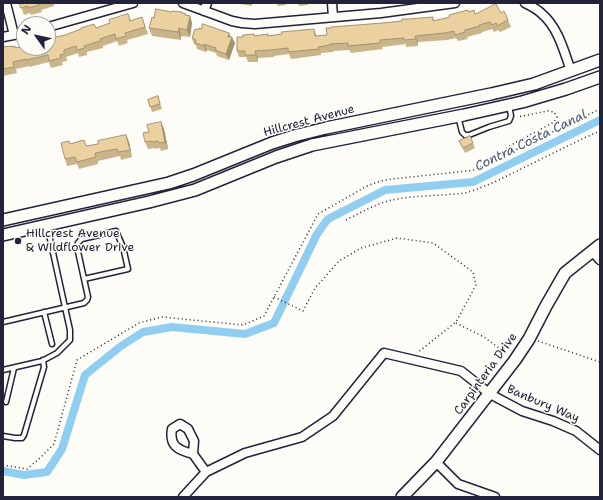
<!DOCTYPE html>
<html>
<head>
<meta charset="utf-8">
<style>
	body { margin:0 }
	#map { position:relative; width:603px; height:500px; overflow:hidden; background:#fdfcf7; font-family:"Shantell Sans",sans-serif }
	canvas { display:block }
	.frame { position:absolute; inset:0; border:4px solid #22223b; pointer-events:none }
	.north { position:absolute; left:16px; top:16px; width:40px; height:40px; box-sizing:border-box; background:#fdfcf7; border:1px solid #a5a5ac; border-radius:50%; rotate:303deg; font-size:11px; font-weight:700; line-height:16px; text-align:center; color:#22223b }
	.north::after { content:''; display:block; margin:auto; width:14px; height:18px; background:#22223b; clip-path:polygon(50% 0,100% 100%,50% 72%,0 100%) }
</style>
</head>
<body>
<div id="map">
<canvas width="603" height="500"></canvas>
<div class="frame"></div>
<div class="north">N</div>
</div>
<script>
const ctx = document.querySelector('canvas').getContext('2d');
ctx.lineJoin = 'round';
function trace(path, color, width, dash) { ctx.strokeStyle = color; ctx.lineWidth = width; ctx.lineCap = dash ? 'butt' : 'round'; ctx.setLineDash(dash || []); ctx.stroke(path); }
function fillPath(path, color) { ctx.fillStyle = color; ctx.fill(path, 'evenodd'); }
function drawText(font, color, halo, rows, align = 'center') {
  ctx.font = font + ' "Shantell Sans",sans-serif'; ctx.lineWidth = 3; ctx.setLineDash([]); ctx.textBaseline = 'middle'; ctx.strokeStyle = halo; ctx.fillStyle = color; for (const [text, x, y, turn = 0] of rows) {
    ctx.save(); ctx.translate(x, y); ctx.rotate((+turn || 0) * Math.PI / 180); ctx.textAlign = isNaN(turn) ? turn : align; if (halo) ctx.strokeText(text, 0, 0); ctx.fillText(text, 0, 0); ctx.restore();
  }
}
const canal = new Path2D(`
	M3,471L24,475L47,472L62,449L85,375L121,346L143,332L172,327L245,334L274,323L317,234L327,220L330,218L385,190L473,182L600,120`);
const path = new Path2D(`
	M499,158L504,150L513,144L554,122L557,117L554,112L548,111L517,117
	M346,220C360,213 374,205 388,201C411,195 441,196 465,193C486,187 505,177 525,167C550,155 574,142 600,131
	M274,297L303,311L315,288L339,261L361,248L397,238L433,243L473,272L476,285L456,322L417,353
	M456,323L484,337L507,354
	M538,341L600,362
	M3,465L27,469L40,458L54,444L77,360L139,323L162,317L243,325L264,316L318,214L369,185L381,181L392,179L467,171L474,170L600,109`);
const lane = new Path2D(`
	M458,116L462,132L465,135H469L489,127L509,121L511,116L509,105
	M44,312L52,344
	M3,322L84,303L87,300L88,297L77,247C77,243 79,241 82,239L116,231L123,247L128,269L84,279
	M3,370L42,361L57,353L70,340V330L50,239L48,226
	M6,402L14,368
	M3,436L15,438H22L24,435L44,367L43,360`);
const street = new Path2D(`
	M6,3L14,35
	M183,3L232,21L242,23L255,24L381,13L455,3
	M332,3L333,17
	M525,3C531,6 537,9 541,13C558,27 564,51 571,71
	M204,11L207,3
	M48,27L133,3
	M3,37L24,33
	M592,251L600,260
	M193,454C178,450 169,446 172,429L180,424L188,429L194,441L193,454L206,472
	M436,462L458,484L495,497
	M183,497L206,472L245,453L302,437L333,416L384,353L461,371L490,394L522,411L553,421L576,431L600,450`);
const secondary = new Path2D(`
	M3,220L169,183L193,175L272,143L294,136L326,128L491,94L534,84L600,60
	M3,235L149,202L195,190L276,157L312,145L464,115L522,102L566,89L600,77
	M402,497L436,462L515,360L529,339L546,306L565,273L600,245`);
const wall = new Path2D(`
	M20,3H54V6L41,10L42,12L31,15L30,13L24,15Z
	M240,3H252V6L240,4Z
	M277,3H285L286,5L278,6Z
	M298,3H308V5L299,6Z
	M172,12H182V13L186,14V15L190,16L192,23L190,37L181,36V40L152,36L149,28L154,18Z
	M469,12L475,14L501,13L508,20L511,27L500,32L498,30L494,32L492,29L482,32V33L467,37L468,39L458,41L456,38L447,40L418,42V46L406,47V44L382,47L383,49L351,53L349,50L333,51V52L321,53V55L291,59L289,54L274,56V57L258,58V62H248L246,57H239L237,51L255,36H316L327,35L383,23L433,17L434,21Z
	M128,14L131,21L142,17L148,34L127,40L128,43L119,46L117,41L106,45L103,46V48L87,52V55L79,57L78,53L66,57L67,61L62,62L63,65L51,68L49,62L29,67V66L16,69L17,73L3,76V47L15,46V48L24,46L96,28L110,23Z
	M198,30L229,33L231,37L235,43L229,60L217,56L216,53L207,50L206,52L197,49L196,45L194,44L192,38Z
	M158,96L162,109L152,112L148,100Z
	M161,122L164,129L168,149L161,151L160,148L155,149V148L148,149L145,142L149,132Z
	M126,135L129,142L132,157L121,160L120,156L98,161V164L79,169L77,164L67,166L65,159L70,144L86,146L98,144Z
	M459,141L473,143L475,148L465,153Z`);
const shadedWall = new Path2D(`
	M190,16L192,23L190,37L187,30Z
	M179,28L181,36V40L178,32Z
	M314,29L316,35L317,43L315,36Z
	M229,33L231,40L232,37L235,43L229,60L226,54L228,37Z
	M415,36L418,42V46L416,39Z
	M204,44L207,50L206,52L204,46Z
	M255,51L258,58V62L256,55Z
	M161,122L164,129L168,149L165,142Z
	M126,135L129,142L132,157L130,150Z`);
const building = new Path2D(`
	M20,3H39V5L28,8V6L21,8Z
	M496,4L501,13L504,11L508,20L497,26L496,23L492,25L490,22L479,25L480,26L465,30V32L455,35L454,31L445,33L415,36L416,39L404,40V38L380,40V43L358,45L348,46V43L330,44V45L318,47L319,49L288,52V48L271,50L255,51L256,55H245V51H237V37H243V35L254,34V36L268,34V36L282,34L281,32L314,29L315,36L327,35L326,28H331V27L383,23L402,21V19H409L433,17V21L450,17L449,15L468,10L469,12L474,10L475,14Z
	M156,9L172,12V11L182,12V13L186,14L185,15L190,16L187,30L179,28L178,32L149,28L152,17L154,18Z
	M128,14L130,21L142,17L145,27L125,33L126,36L116,39L115,34L100,39V41L84,46L85,48L77,50L76,46L64,50V54L60,55L61,58L49,61L48,55L26,60V59L13,62L14,67L3,69V47L12,46V47L15,46V48L24,46V48H48V39L65,35L81,29V28L94,24L96,28L110,23L109,20Z
	M203,24L229,33L228,37H232L226,54L215,50L216,48L204,44V46L195,43L196,40L192,38L195,29L198,30L199,28L201,29Z
	M158,96L160,104L150,107L148,100Z
	M161,122L165,142L159,143L158,141L153,142L152,141L145,142L143,133L149,132L147,125Z
	M126,135L130,150L118,152L117,149L95,153L96,157L77,162L75,157L65,159L61,143L69,141L70,144L84,140L86,146L98,144V141Z
	M470,136L473,143L463,148L459,141Z`);
const markers = [
	[18,241,4,"#22223b"]
];
const streetNames = [
	["Hillcrest Avenue",309,121,-15],
	["Carpinteria Drive",486,374,-54],
	["Banbury Way",543,404,23]
];
const poiNames = [
	["Hillcrest Avenue",26,234],
	["& Wildflower Drive",26,248]
];
const waterNames = [
	["Contra Costa Canal",531,141,-26]
];
trace(canal, '#90cef1', 8);
trace(lane, '#22223b', 7);
trace(street, '#22223b', 11);
trace(secondary, '#22223b', 14);
trace(path, '#22223b', 1.5, [1, 3]);
trace(lane, '#fdfcf7', 4);
trace(street, '#fdfcf7', 8);
trace(secondary, '#fdfcf7', 11);
fillPath(wall, '#cab48a');
fillPath(shadedWall, '#a49270');
fillPath(building, '#ebd1a0');
trace(building, '#a49270', 1);
for (const [x, y, r, color] of markers) { const dot = new Path2D(); dot.arc(x, y, r, 0, 2 * Math.PI); ctx.fillStyle = color; ctx.fill(dot); trace(dot, '#fdfcf7', 1.5); }
drawText('12px', '#22223b', '#fdfcf7', streetNames);
drawText('12px', '#22223b', '#fdfcf7', poiNames, 'left');
drawText('italic 13px', '#435672', '#fdfcf7', waterNames);
</script>
</body>
</html>
